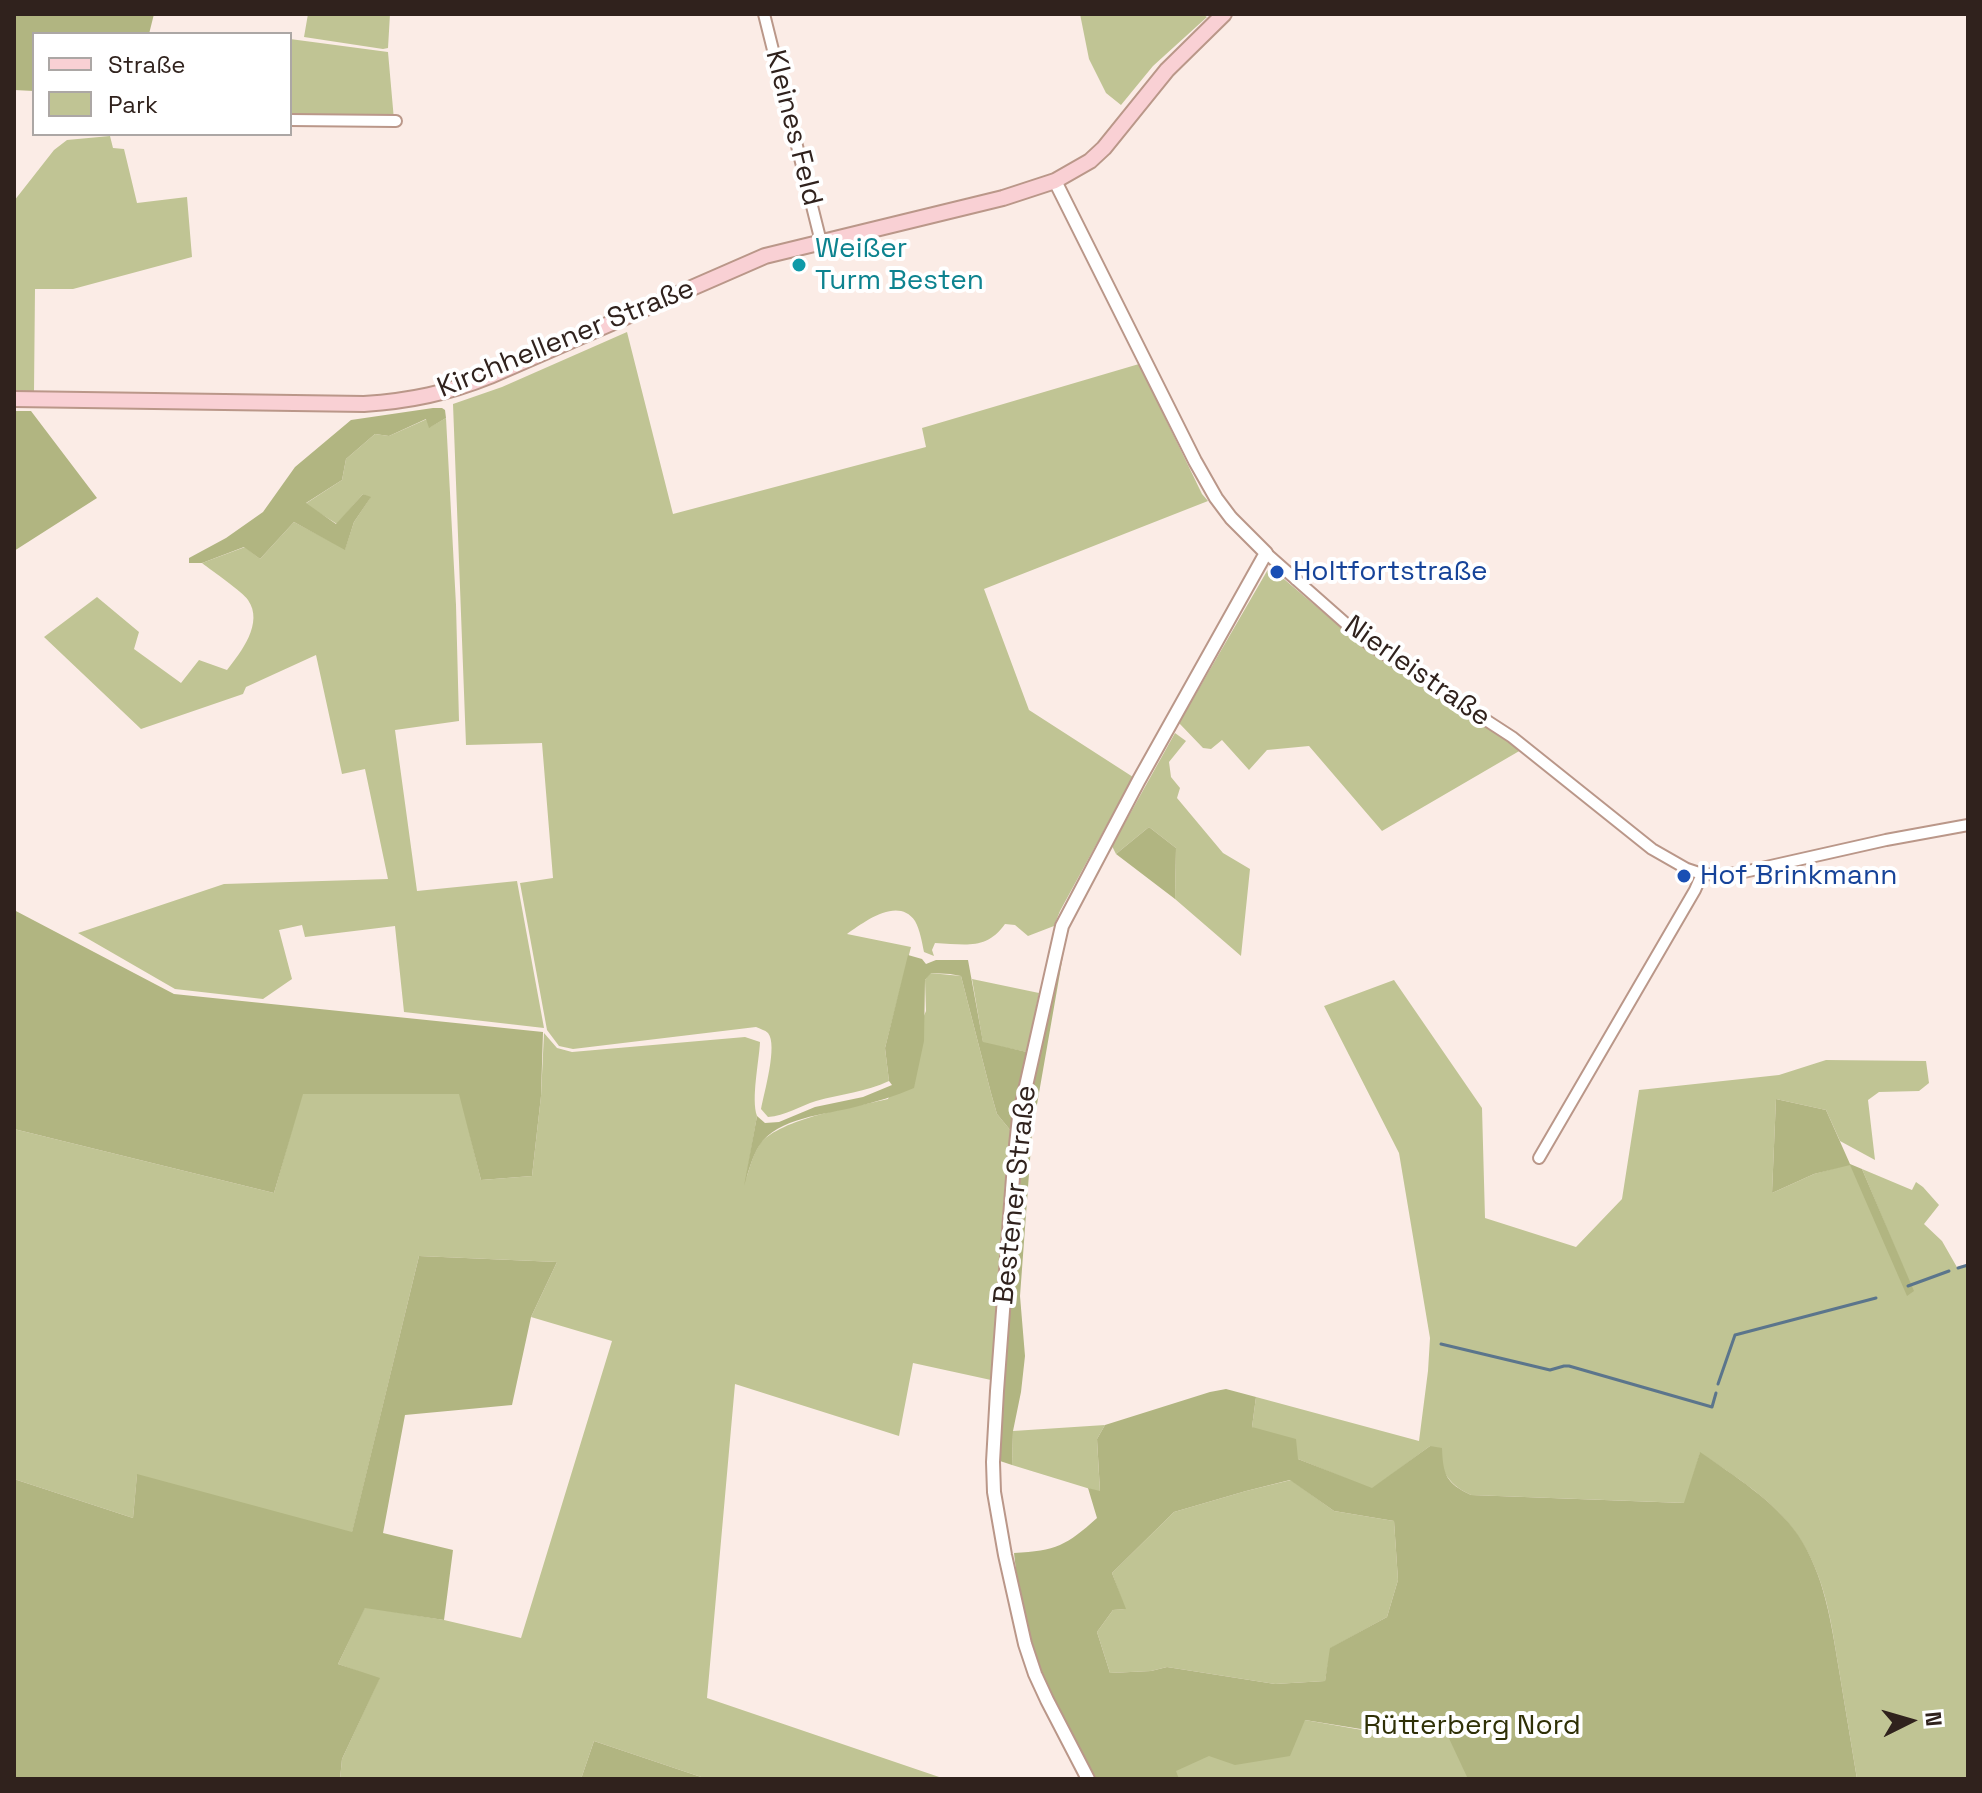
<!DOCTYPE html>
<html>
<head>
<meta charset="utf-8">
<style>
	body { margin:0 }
	#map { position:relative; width:1982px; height:1793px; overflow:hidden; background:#fbece6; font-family:"Space Grotesk",sans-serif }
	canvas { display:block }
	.frame { position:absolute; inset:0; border:16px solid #30221d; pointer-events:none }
	.legend { position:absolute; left:32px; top:32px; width:260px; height:104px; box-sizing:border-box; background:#fff; border:2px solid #aca7a5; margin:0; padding:10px 14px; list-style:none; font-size:24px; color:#30221d }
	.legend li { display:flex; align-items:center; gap:16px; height:40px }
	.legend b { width:40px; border:2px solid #aca7a5 }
	.north { position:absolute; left:1870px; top:1681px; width:80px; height:80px; -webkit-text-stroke:6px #fff; paint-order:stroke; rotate:85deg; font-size:22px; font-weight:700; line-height:32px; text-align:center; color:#30221d }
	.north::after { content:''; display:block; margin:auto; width:28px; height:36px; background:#30221d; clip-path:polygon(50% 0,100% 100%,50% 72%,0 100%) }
</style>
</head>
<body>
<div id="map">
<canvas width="1982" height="1793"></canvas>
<div class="frame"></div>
<ul class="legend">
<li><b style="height:10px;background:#f9d0d4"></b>Straße</li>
<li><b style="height:22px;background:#c0c494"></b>Park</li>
</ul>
<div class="north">N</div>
</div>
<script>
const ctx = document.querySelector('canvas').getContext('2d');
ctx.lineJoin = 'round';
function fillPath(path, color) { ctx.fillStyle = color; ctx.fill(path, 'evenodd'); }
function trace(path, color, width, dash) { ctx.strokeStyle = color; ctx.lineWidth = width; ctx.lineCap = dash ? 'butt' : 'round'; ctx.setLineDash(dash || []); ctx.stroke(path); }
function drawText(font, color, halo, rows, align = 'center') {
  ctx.font = font + ' "Space Grotesk",sans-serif'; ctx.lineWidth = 8; ctx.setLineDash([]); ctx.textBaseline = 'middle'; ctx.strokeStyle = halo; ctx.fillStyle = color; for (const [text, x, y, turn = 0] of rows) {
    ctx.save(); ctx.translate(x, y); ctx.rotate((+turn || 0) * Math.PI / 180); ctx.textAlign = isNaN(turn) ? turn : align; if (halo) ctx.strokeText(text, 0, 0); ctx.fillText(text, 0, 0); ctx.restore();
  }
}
const green = new Path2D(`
	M308,14H390L388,48L383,49L304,37Z
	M1080,14H1202L1207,17L1153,66L1121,105L1106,93L1089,59Z
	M290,39L388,52L394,120H290Z
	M110,136L113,148L124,149L137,203L187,197L192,257L73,289H35L34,391H14V201L54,150L67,140Z
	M627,332L673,514L926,447L922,428L1139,364L1202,494L1208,501L984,589L1029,710L1133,777L1060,911L1054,926L1028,936L1015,925L1005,924C986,951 964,944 935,943L932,950L934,956L924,952C922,942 920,930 915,921C898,896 864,922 847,934L911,947L885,1048L889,1081C866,1092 841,1094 816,1101C800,1106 785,1116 768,1117L761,1109C764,1093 778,1045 768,1033C765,1030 760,1029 756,1027L573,1049L559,1046L547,1030L520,883L553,878L542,743L466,745L453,404L502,387Z
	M446,418L456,605L459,721L395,730L417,891L517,881L544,1028L404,1012L395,926L305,937L302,925L279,930L292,979L263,999L175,989L78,933L224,884L388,879L365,769L342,774L316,655L246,687L243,694L141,729L44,637L97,597L139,632L134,649L181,683L199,660L227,670C241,652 264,623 248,600C243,592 212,571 202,563L245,547L260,559L294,522L345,549L354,522L370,498L363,494L337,524L305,504L342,480L346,459L375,434L389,436L427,419L430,427Z
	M1271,568L1364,647L1509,740L1521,750L1382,831L1309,746L1267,750L1249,770L1222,740L1211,749L1203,748L1179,723L1267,571Z
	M1175,733L1186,741L1169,762L1171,777L1180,788L1177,798L1223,853L1250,869L1241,956L1175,899L1176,848L1149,827L1116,854L1112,846Z
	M930,973L961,976L991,1093L997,1114L1011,1131L1007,1156L991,1380L913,1363L899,1436L735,1384L707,1698L945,1779H707L594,1741L581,1779H340L342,1759L379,1679L338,1664L365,1607L444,1620L521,1638L612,1341L531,1317L557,1262L419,1256L352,1533L137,1475L133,1518L14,1479V1129L274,1193L302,1094H460L481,1180L532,1176L541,1096L544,1033L557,1048L572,1052L745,1037L760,1042C759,1062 751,1099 757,1116L746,1179C750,1167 753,1154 760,1144C780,1118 855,1107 888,1099L926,1011L925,980Z
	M972,979L1039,993L1027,1052L983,1043Z
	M1394,980L1482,1108L1485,1218L1576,1247L1622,1199L1639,1090L1779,1075L1826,1060L1926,1061L1929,1083L1919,1091L1879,1092L1868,1100L1875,1160L1840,1141L1826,1110L1776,1099L1772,1193L1814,1174L1850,1164L1913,1291L1862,1169L1912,1190L1916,1182L1923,1187L1939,1205L1924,1224L1942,1241L1958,1269L1968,1266V1779H1857C1851,1743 1845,1706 1839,1670C1831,1622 1826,1578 1798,1536C1776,1502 1734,1475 1700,1453L1685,1503L1471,1495C1443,1482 1446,1470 1430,1446L1372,1489L1298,1459L1252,1427L1256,1397L1419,1441L1428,1371L1430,1338L1399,1153L1324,1006Z
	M1105,1425L1097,1439L1100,1492L1012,1465L1013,1431Z
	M1291,1480L1334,1511L1394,1521L1398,1580L1387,1617L1331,1648L1325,1681L1275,1684L1167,1667L1151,1671L1110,1673L1097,1632L1113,1610L1125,1609L1112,1573L1174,1512L1246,1491Z
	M1420,1701L1664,1779H1175L1165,1748L1305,1720L1368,1731Z`);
const forest = new Path2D(`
	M14,14H154L149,34H34V91L14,90Z
	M433,408H442L445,410L446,418L429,428L426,419L389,436L375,434L346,459L342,480L306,503L336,524L363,494L371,497L354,522L345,550L294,522L260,559L244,547L202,563H189V558L226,538L263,512L295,467L351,420Z
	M14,411H31L97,498L14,551Z
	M1149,827L1176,848L1175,899L1116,854Z
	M14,910L174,994L543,1032L541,1096L532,1176L481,1180L459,1094H303L274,1193L14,1129Z
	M1066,926L1068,927L1032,1133L1020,1296L1025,1356L1021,1392L1013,1431L1012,1465L997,1460L1023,1125Z
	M908,955L922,959L926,964L936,960H968L983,1042L1027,1052L1011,1131L997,1114L991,1093L961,976L950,974L931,973L925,980L924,1041L914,1088C895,1096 876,1102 855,1107C825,1115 778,1117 759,1146C752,1157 748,1173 744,1186L757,1116L765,1123L779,1122L815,1107L863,1097L892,1085L889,1081L885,1048Z
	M1776,1099L1826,1110L1850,1164L1862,1169L1914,1291L1907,1296L1850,1165L1814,1174L1772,1193Z
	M419,1256L557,1262L531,1317L512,1405L405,1415L383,1533L453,1550L444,1620L365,1608L338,1664L380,1678L342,1759L340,1779H14V1479L133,1518L137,1474L352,1532Z
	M1226,1389L1256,1397L1252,1427L1296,1439L1298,1459L1372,1488L1430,1446L1442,1448C1443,1475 1446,1483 1471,1495L1684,1503L1700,1452C1733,1475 1775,1501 1798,1535C1825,1576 1831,1622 1839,1670C1845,1706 1851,1743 1857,1779H1468L1446,1732L1373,1731L1305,1720L1290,1756L1235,1765L1209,1756L1176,1771L1179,1779H1092L1048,1697L1021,1614L1014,1553C1056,1551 1067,1545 1097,1518L1088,1488L1100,1491L1097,1439L1105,1425L1210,1392ZM1290,1480L1334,1511L1394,1521L1398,1580L1387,1617L1330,1648L1325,1681L1275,1684L1167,1667L1151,1671L1110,1673L1097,1632L1113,1610L1126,1609L1112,1573L1174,1512L1246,1491Z
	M594,1741L707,1779H581Z`);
const stream = new Path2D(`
	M1958,1268L1968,1265
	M1908,1286L1949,1271
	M1441,1344L1550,1370L1564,1366H1569L1712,1407L1716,1393
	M1718,1384L1735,1335L1876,1298`);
const minor = new Path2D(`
	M764,14L821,242
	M290,120L396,121
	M1266,553L1369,644L1512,737L1652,849L1687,869L1702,874L1722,875L1744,872L1886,840L1968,825
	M1539,1158L1695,890L1702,874`);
const tertiary = new Path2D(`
	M1055,181L1195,461L1216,498L1231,518L1266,553L1139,780L1062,926L1019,1117L1014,1164L997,1391L993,1462L994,1492L1005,1555L1025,1644L1035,1674L1047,1700L1088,1779`);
const secondary = new Path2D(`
	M14,399L364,404C410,401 448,393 490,376L765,256L1003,198L1055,181L1090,161L1104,148L1167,70L1224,14`);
const markers = [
	[799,265,8,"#0f9aa8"],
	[1277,572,8,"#1a4fb4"],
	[1684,876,8,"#1a4fb4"]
];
const streetNames = [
	["Kleines Feld",793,128,76],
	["Kirchhellener Straße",566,339,-22],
	["Nierleistraße",1417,672,35],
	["Bestener Straße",1016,1195,-84]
];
const cultureNames = [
	["Weißer",815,249],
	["Turm Besten",815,281]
];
const transitNames = [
	["Holtfortstraße",1293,572],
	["Hof Brinkmann",1700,876]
];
const parkNames = [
	["Rütterberg Nord",1472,1726]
];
fillPath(green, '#c0c494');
fillPath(forest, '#b1b581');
trace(stream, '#5b758c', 3);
trace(minor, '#ba9789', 14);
trace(tertiary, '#ba9789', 16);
trace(secondary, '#ba9789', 18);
trace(minor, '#fff', 10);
trace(tertiary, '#fff', 12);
trace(secondary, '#f9d0d4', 14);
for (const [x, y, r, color] of markers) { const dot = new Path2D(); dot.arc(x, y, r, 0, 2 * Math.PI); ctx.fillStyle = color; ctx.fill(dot); trace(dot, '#fff', 3); }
drawText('28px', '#30221d', '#fff', streetNames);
drawText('28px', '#0d838f', '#fff', cultureNames, 'left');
drawText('28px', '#164399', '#fff', transitNames, 'left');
drawText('28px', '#2f3006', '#fff', parkNames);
</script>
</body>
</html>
